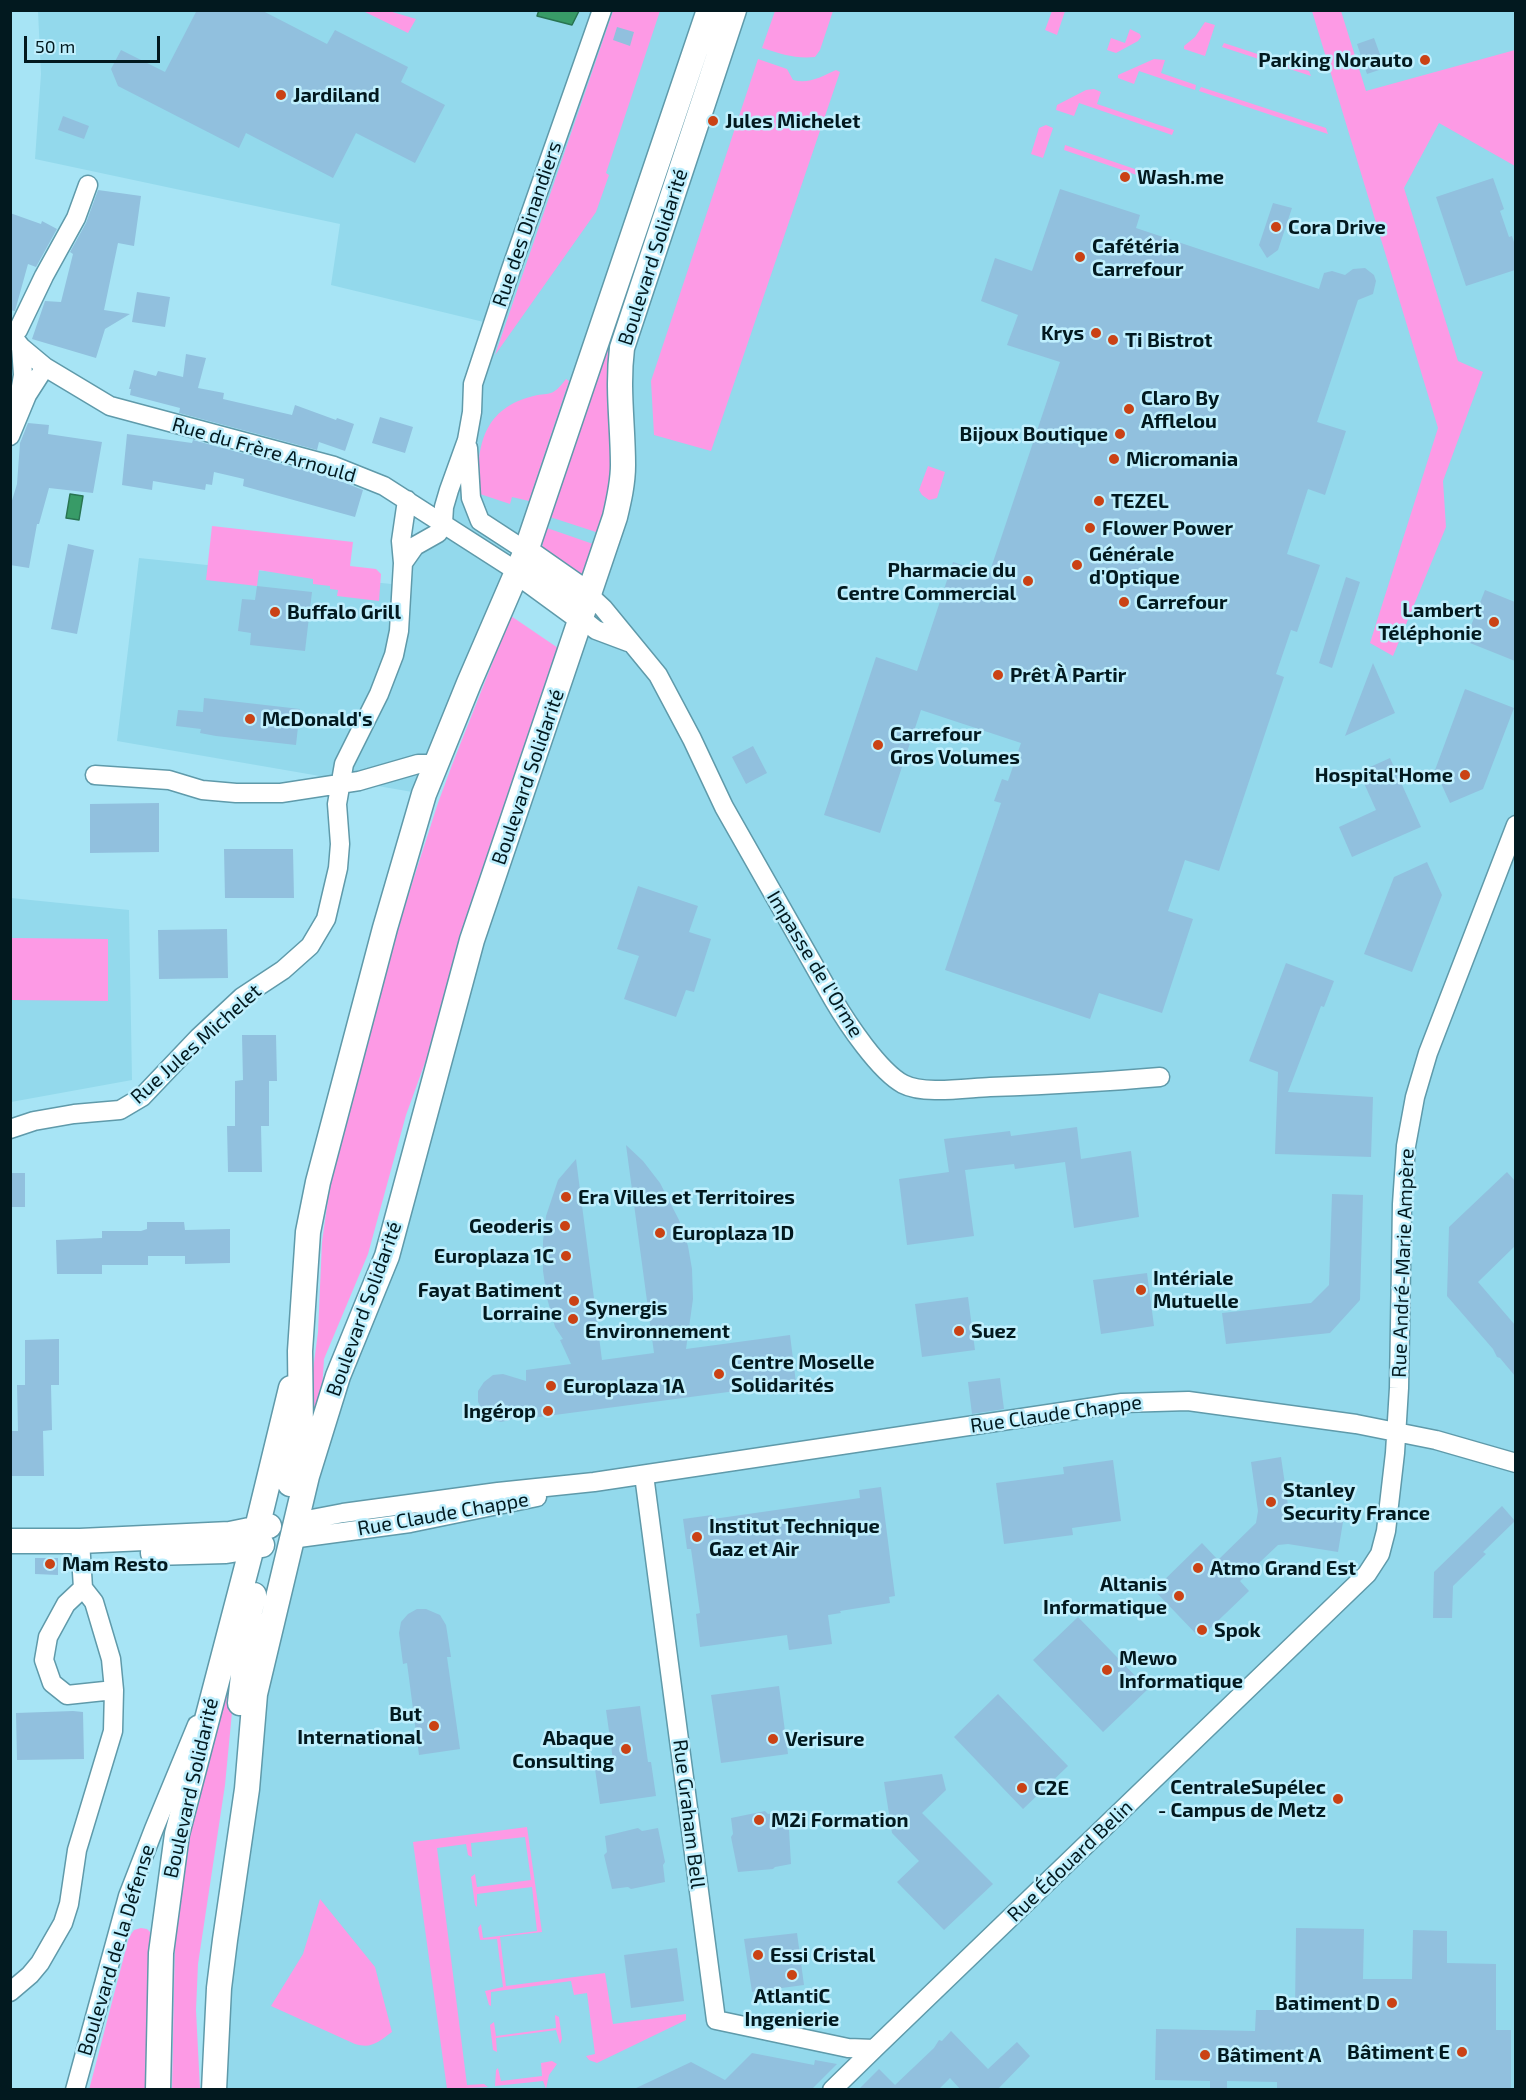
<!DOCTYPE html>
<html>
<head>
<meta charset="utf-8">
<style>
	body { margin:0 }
	#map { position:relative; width:1526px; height:2100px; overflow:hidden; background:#a7e4f5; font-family:"Exo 2",sans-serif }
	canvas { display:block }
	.frame { position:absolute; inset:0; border:12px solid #02191f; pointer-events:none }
	.scale { position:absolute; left:24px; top:36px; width:136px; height:27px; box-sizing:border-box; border:3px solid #02191f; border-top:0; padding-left:8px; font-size:18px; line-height:21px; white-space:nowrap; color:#02191f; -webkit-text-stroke:4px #bfeffd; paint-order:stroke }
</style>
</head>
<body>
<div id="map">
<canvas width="1526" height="2100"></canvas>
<div class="frame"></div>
<div class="scale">50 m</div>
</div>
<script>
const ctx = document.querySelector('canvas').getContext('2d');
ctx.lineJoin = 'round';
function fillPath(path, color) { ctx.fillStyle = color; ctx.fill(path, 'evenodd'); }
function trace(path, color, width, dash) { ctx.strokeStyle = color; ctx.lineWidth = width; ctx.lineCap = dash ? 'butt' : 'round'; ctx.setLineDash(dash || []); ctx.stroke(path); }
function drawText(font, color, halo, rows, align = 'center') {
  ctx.font = font + ' "Exo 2",sans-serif'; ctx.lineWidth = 5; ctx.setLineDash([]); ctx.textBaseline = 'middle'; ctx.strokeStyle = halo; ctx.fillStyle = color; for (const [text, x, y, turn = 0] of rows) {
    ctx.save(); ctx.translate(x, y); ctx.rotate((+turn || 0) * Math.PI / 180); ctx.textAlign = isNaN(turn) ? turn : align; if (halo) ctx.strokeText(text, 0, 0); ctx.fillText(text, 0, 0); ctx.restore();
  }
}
const built = new Path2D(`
	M38,11H1515V2089H216L215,2049L283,1574L591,590L523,560L424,794L117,741L139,558L401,585L403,563L431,537L492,324L331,285L340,224L35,159L41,74Z
	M11,898L129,910L132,1080L11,1102Z`);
const green = new Path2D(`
	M363,11H389L416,19L408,33Z
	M613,11H660L606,173L609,175L596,212L495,355Z
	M775,11H833L820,50L815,57C796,59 781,54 762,48Z
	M1052,11H1065L1057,35L1045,30Z
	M1312,11H1341L1366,91L1515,50V166L1439,123L1404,188L1458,361L1483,372L1443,481L1446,527L1393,656L1370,643L1438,428Z
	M1205,22L1215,25L1205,56L1184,49V46L1195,37Z
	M1130,29L1140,34L1141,37L1138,41L1116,53L1107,50L1111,38L1125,43Z
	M1224,43L1309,71L1311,76L1222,47Z
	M758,59L787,69L793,80C809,84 821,77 836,70L840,72L711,451L654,435L651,381Z
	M1154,59L1165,60L1161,73L1196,85L1195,90L1139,71L1134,84L1118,78V75Z
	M1201,87L1326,128L1328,134L1199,91Z
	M1094,89L1101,92L1097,104L1174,130L1172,135L1079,103L1074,116L1056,110L1057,105L1086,90Z
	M1046,125L1053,128L1043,158L1031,154L1039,128Z
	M1065,145L1158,177L1157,182L1064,150Z
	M607,347L611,349L608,385L612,478L599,533L550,517Z
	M566,379L569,381L529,501L512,497L510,504L480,494C475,450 482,410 530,397C550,391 551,399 566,379Z
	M928,466L945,472L937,498L929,500L922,495L919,490Z
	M212,526L353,542L350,566L376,569L381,574L379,601L337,596L338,590L330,589V586L313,584V579L259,570L257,586L206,580Z
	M547,528L596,545C592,556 590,573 577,576L542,550L543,540Z
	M511,616L561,650L439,1024L406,1115L368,1254L324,1359L322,1390L309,1433L305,1431L318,1332L322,1242L330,1185L345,1122L389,955L438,803L452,765Z
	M11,938L108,939V1001L11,1000Z
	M230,1676L235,1681L225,1785L198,1964L196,2010L200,2089L172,2090L175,1939L188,1835Z
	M527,1827L542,1932L500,1937L506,1986L605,1973L613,2024L686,2014V2020L597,2063L589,2060L586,2056L595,2054L587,1993L574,1995L571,1981L491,1992V2006L489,2005L485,1991L503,1987L497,1939L480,1940L478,1928L481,1924L483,1938L537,1931L532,1887L477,1894V1907L475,1905L471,1877L475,1874L477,1887L531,1880L525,1837L471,1843L472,1857L468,1855L466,1844L437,1848L467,2085L484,2084L488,2087L447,2089L413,1842Z
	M320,1899L375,1967L392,2032C378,2042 372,2049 355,2044L271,2006L303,1954Z
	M141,1928L147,1929L152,1934L149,2089L89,2090L129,1937L134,1930Z
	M555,2015L559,2017L562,2039L560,2044L556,2030L496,2038L497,2052L493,2050L490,2025L494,2022L496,2036L556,2028Z
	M552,2061L557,2064L549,2075L546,2089L543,2081L495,2086L496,2070L498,2068L501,2081L542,2076L541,2063Z`);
const water = new Path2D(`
	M539,10H579V11L572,25L537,16Z
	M70,494L83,496L79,520L66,518Z`);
const building = new Path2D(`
	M197,10H261L327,44L335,30L408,67L401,82L445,105L415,163L356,133L333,178L246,133L239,148L118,86L111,69L121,50L165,72Z
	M617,27L634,32L630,46L613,40Z
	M1374,38L1385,68L1367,74L1357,44Z
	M63,116L89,126L84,139L58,130Z
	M1493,178L1504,209L1500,211L1509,237L1512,236L1515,245V270L1466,286L1436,197Z
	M1060,189L1140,215L1136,228L1319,289L1324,273L1332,271L1345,275L1353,269L1365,268L1374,275L1376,281L1373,294L1358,300L1317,422L1346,431L1325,495L1308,489L1287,554L1320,565L1297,632L1291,630L1276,674L1284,677L1219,871L1185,860L1168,911L1193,919L1162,1013L1099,993L1090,1019L945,970L1001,803L994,801L1002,779L1008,781L1021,743L921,710L880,833L824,815L876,657L917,671L953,562L989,574L1060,362L1007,345L1018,315L981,301L995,258L1032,271Z
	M98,190L141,196L134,246L118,243L104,310L130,314L105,329L96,358L32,339L45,301L61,302L73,254L70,252L86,223Z
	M1273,203L1292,208L1278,250L1267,258L1259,245Z
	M10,213L41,224L42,221L57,229L36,267L28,264L15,311L10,310Z
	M137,292L170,297L165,327L132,322Z
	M186,354L206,358L198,388L224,393L223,399L292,415L295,405L336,420L337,418L354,424L345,451L319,442L317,450L179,413L180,408L130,395L131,389H129L134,370L156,376L158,371L183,377Z
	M380,417L413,427L405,453L372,443Z
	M28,423L49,425L48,434L102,442L93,493L49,488L39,524H37L29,568L10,565V507L17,484L20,443Z
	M127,434L192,443L193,440L330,477L363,490L355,517L243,486L244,479L214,472L212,485L206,484L205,490L153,481L152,490L122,485Z
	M68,544L94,550L77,634L51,629Z
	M1346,577L1360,582L1332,668L1319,663Z
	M257,586L312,592L305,651L250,645L251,633L238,631L242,599L255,600Z
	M1485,590L1515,602V661L1465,641Z
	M1373,663L1395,713L1345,736Z
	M1465,689L1514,708L1483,789L1450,803L1435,770Z
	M204,698L300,709L296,745L216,736L200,733L201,729L176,726L178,710L203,712Z
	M753,746L767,773L746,784L732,757Z
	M1390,758L1421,827L1352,857L1339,827L1376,810L1359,772Z
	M159,803V852L90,853V804Z
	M224,849H293L294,898H225Z
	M1427,862L1442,895L1412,972L1364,954L1394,877Z
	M638,886L698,906L689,932L711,939L694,992L686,990L676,1017L624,999L639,956L617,949Z
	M227,929L228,978L159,979L158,930Z
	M1286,963L1334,981L1324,1007L1321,1006L1288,1092L1373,1097L1371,1157L1275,1154L1278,1072L1249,1061Z
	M242,1035H276L277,1081H269V1126H261L262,1172H228L227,1126H235V1081L243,1080Z
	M1077,1127L1081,1159L1131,1151L1139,1217L1074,1228L1065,1162L1015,1169L1014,1164L965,1170L974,1236L907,1245L899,1179L949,1172L944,1139L1010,1131L1011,1136Z
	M626,1145L643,1161L660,1183L679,1220L688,1246L692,1269L693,1299L686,1349L790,1335L796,1383L532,1418L530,1409L510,1420L501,1422L493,1420L487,1417L478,1402V1391L484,1382L493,1375L503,1374L526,1381V1370L571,1364L560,1340L563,1339L555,1327L547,1298L543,1271V1241L546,1216L558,1180L576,1159L602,1360L654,1353Z
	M1507,1172L1515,1181V1246L1478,1282L1515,1325V1376L1500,1358L1497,1357L1493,1349L1447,1296L1449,1227Z
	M10,1173H25V1207H10Z
	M1332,1194L1363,1195L1360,1300L1330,1333L1226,1344L1222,1313L1311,1303L1329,1285Z
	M147,1222H184L185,1230L230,1229V1263L185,1264V1256H148V1265H102V1274H57L56,1240L102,1238V1231H141L147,1229Z
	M1147,1273L1154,1326L1101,1334L1093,1280Z
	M968,1297L975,1350L922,1357L915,1304Z
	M59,1339V1385H51L52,1430L43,1431L44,1476H10V1431H18L17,1385H25V1340Z
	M1000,1378L1004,1409L972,1414L968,1382Z
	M1281,1457L1289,1512L1343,1522L1338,1552L1288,1544L1278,1545L1240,1581L1249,1591L1200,1638L1154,1590L1202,1543L1218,1560L1256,1523L1258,1511L1251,1462Z
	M1113,1460L1121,1521L1072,1528L1073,1535L1004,1544L996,1483L1064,1474L1063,1467Z
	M881,1487L895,1596L889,1597L890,1603L840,1611L841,1613L828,1615L832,1644L789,1650L787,1635L700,1647L696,1614L700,1613L691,1549H687L683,1519L712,1515L713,1519L860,1498L859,1490Z
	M1502,1506L1515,1521L1483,1552L1486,1554L1453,1586L1452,1618H1433L1434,1572Z
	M35,1558H58V1575L35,1574Z
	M426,1609L440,1615L446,1625L451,1657H447L460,1749L419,1755L407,1663L403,1664L399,1633L401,1622L408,1614L417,1609Z
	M1078,1617L1148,1689L1103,1732L1033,1660Z
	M779,1686L788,1754L721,1763L711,1695Z
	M998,1694L1068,1766L1023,1809L954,1737Z
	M640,1706L648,1762H651L656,1796L600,1804L595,1769L614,1767L606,1710Z
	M73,1711L83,1712L84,1759L17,1760L16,1713Z
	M942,1774L946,1790L922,1813L993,1884L944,1930L897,1882L919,1861L892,1833L884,1782Z
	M765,1811L768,1814L784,1811L786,1828L789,1830L791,1864L775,1867L773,1869L738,1872L731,1837L733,1834L731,1818Z
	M638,1828L642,1831L658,1828L665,1862L663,1865L665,1882L631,1889L628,1887L612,1889L604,1855L607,1852L605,1836Z
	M1296,1928L1364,1929L1363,1979H1412L1413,1930L1447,1931V1963L1496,1964V2030H1511V2090H1277V2082L1227,2081V2090H1210V2081L1155,2080L1156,2029L1255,2031L1256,2010H1295Z
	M797,1933L804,1985L752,1992L744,1939Z
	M677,1948L684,2001L631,2008L624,1955Z
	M951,2031L988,2069L1017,2042L1030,2056L997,2090H961L950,2078L938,2090H858L879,2069L895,2085L934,2048L939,2040L942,2041Z
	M752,2053L814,2065L815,2060L837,2064L811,2090H632L691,2062L725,2080Z`);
const minor = new Path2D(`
	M10,333L21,347L45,367L110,406L334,466L384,486L518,572
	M13,335L18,330L44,276L76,218L88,185
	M18,404L23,375L21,347
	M10,436L27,395L45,367
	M468,448L471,498L480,521L526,551
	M403,563L415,546L438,533L443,523L444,507L449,490L467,440L472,412L473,384L511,269L602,10
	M589,595L603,608L658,675L692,739L724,807L833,999C847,1023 879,1071 903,1084C924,1095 966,1088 990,1087C1047,1085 1104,1082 1160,1077
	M581,618L596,630L628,642
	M95,775L169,780L202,790L236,793H281L359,781L418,764H436
	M10,1129L34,1121L74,1114L120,1110L142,1097L199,1037L242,997L283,970L310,946L326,919L338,868L340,844L337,804L344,764L379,694L394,655L399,631L403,563L401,541L407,500
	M644,1475L716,2020L848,2048L874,2049L1367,1574L1380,1554L1386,1531L1395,1453L1399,1388L1402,1204L1406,1146L1415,1097L1428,1053L1516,825
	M296,1522L343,1513L498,1492L594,1482L1122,1403L1188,1401L1356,1424L1436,1440L1516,1463
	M291,1539L410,1523L537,1497
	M83,1588L66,1604L48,1637L44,1660L52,1683L67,1695L114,1690
	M10,1992L30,1975L40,1963L63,1923L69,1904L77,1850L113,1731L114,1690L111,1659L94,1602L83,1588L80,1541
	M75,2090L128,1896L154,1829L197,1725
	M832,2090L874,2049`);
const major = new Path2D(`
	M526,551L589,595
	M518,572L581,618
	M290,1484L301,1430L300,1351L308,1232L318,1182L385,928L424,794L469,683L526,551L709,10
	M10,1541H80L230,1534L269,1526
	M153,1553L226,1551L262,1545
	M240,1703L250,1611L254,1595
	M158,2090L161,1953L177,1834L257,1528L291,1388
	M214,2090L219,1988L225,1940L247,1789L255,1694L307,1476L338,1376L387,1256L472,940L615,517C619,500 623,483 623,465C623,425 617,389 622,348L734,10`);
const markers = [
	[1425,60,6,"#ca4215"],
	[281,95,6,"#ca4215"],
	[713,121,6,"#ca4215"],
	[1125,177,6,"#ca4215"],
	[1276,227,6,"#ca4215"],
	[1080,257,6,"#ca4215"],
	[1096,333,6,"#ca4215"],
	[1113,340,6,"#ca4215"],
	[1129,409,6,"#ca4215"],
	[1120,434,6,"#ca4215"],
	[1114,459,6,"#ca4215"],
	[1099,501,6,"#ca4215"],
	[1090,528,6,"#ca4215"],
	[1077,565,6,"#ca4215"],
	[1028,581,6,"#ca4215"],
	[1124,602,6,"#ca4215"],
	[275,612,6,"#ca4215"],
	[1494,622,6,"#ca4215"],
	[998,675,6,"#ca4215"],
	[250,719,6,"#ca4215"],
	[878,745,6,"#ca4215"],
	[1465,775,6,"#ca4215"],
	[566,1197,6,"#ca4215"],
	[565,1226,6,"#ca4215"],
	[660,1233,6,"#ca4215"],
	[566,1256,6,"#ca4215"],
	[1141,1290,6,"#ca4215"],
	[574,1301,6,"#ca4215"],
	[573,1319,6,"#ca4215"],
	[959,1331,6,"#ca4215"],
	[719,1374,6,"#ca4215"],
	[551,1386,6,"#ca4215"],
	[548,1411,6,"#ca4215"],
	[1271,1502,6,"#ca4215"],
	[697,1537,6,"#ca4215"],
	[50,1564,6,"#ca4215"],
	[1198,1568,6,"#ca4215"],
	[1179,1596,6,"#ca4215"],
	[1202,1630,6,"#ca4215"],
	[1107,1670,6,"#ca4215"],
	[434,1726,6,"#ca4215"],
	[773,1739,6,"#ca4215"],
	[626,1749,6,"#ca4215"],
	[1022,1788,6,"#ca4215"],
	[1338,1799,6,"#ca4215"],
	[759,1820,6,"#ca4215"],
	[758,1955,6,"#ca4215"],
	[792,1975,6,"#ca4215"],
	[1392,2003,6,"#ca4215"],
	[1462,2052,6,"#ca4215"],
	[1205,2055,6,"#ca4215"]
];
const poiNames = [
	["Parking Norauto",1413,60,"right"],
	["Jardiland",293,95],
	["Jules Michelet",725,121],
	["Wash.me",1137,177],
	["Cora Drive",1288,227],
	["Cafétéria",1092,246],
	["Carrefour",1092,269],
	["Krys",1084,333,"right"],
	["Ti Bistrot",1125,340],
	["Claro By",1141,398],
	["Afflelou",1141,421],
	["Bijoux Boutique",1108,434,"right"],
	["Micromania",1126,459],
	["TEZEL",1111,501],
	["Flower Power",1102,528],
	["Générale",1089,554],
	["d'Optique",1089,577],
	["Pharmacie du",1016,570,"right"],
	["Centre Commercial",1016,593,"right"],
	["Carrefour",1136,602],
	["Lambert",1482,610,"right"],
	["Téléphonie",1482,633,"right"],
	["Buffalo Grill",287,612],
	["Prêt À Partir",1010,675],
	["McDonald's",262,719],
	["Carrefour",890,734],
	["Gros Volumes",890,757],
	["Hospital'Home",1453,775,"right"],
	["Era Villes et Territoires",578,1197],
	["Geoderis",553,1226,"right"],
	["Europlaza 1D",672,1233],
	["Europlaza 1C",554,1256,"right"],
	["Intériale",1153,1278],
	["Mutuelle",1153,1301],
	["Fayat Batiment",562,1290,"right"],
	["Lorraine",562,1313,"right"],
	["Synergis",585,1308],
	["Environnement",585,1331],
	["Suez",971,1331],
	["Centre Moselle",731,1362],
	["Solidarités",731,1385],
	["Europlaza 1A",563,1386],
	["Ingérop",536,1411,"right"],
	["Stanley",1283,1490],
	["Security France",1283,1513],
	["Institut Technique",709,1526],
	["Gaz et Air",709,1549],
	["Mam Resto",62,1564],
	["Atmo Grand Est",1210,1568],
	["Altanis",1167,1584,"right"],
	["Informatique",1167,1607,"right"],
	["Spok",1214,1630],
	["Mewo",1119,1658],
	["Informatique",1119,1681],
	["But",422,1714,"right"],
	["International",422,1737,"right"],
	["Abaque",614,1738,"right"],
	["Consulting",614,1761,"right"],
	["Verisure",785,1739],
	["CentraleSupélec",1326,1787,"right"],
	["- Campus de Metz",1326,1810,"right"],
	["C2E",1034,1788],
	["M2i Formation",771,1820],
	["Essi Cristal",770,1955],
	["AtlantiC",792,1996,"center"],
	["Ingenierie",792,2019,"center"],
	["Batiment D",1380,2003,"right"],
	["Bâtiment E",1450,2052,"right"],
	["Bâtiment A",1217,2055]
];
const streetNames = [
	["Rue des Dinandiers",527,224,-71],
	["Boulevard Solidarité",653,257,-72],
	["Rue du Frère Arnould",264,450,16],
	["Boulevard Solidarité",528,777,-71],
	["Impasse de l'Orme",815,964,59],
	["Rue Jules Michelet",196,1044,-42],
	["Rue André-Marie Ampère",1403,1263,-88],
	["Boulevard Solidarité",364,1309,-70],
	["Rue Claude Chappe",1056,1414,-8],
	["Rue Claude Chappe",443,1514,-10],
	["Boulevard Solidarité",191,1788,-77],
	["Rue Graham Bell",689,1814,83],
	["Rue Édouard Belin",1070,1861,-44],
	["Boulevard de la Défense",116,1950,-73]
];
fillPath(built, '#93d9ec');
fillPath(green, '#fd9ae5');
fillPath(water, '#389b67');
trace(water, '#287451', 1.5);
fillPath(building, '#91c0de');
trace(minor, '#5f9aaa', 21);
trace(major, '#5f9aaa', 27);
trace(minor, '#fff', 18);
trace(major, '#fff', 24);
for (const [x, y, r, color] of markers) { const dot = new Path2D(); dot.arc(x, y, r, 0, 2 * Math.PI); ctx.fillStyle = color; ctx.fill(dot); trace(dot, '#bfeffd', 2); }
drawText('bold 20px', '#02191f', '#bfeffd', poiNames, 'left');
drawText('20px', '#02191f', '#bfeffd', streetNames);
</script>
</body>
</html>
